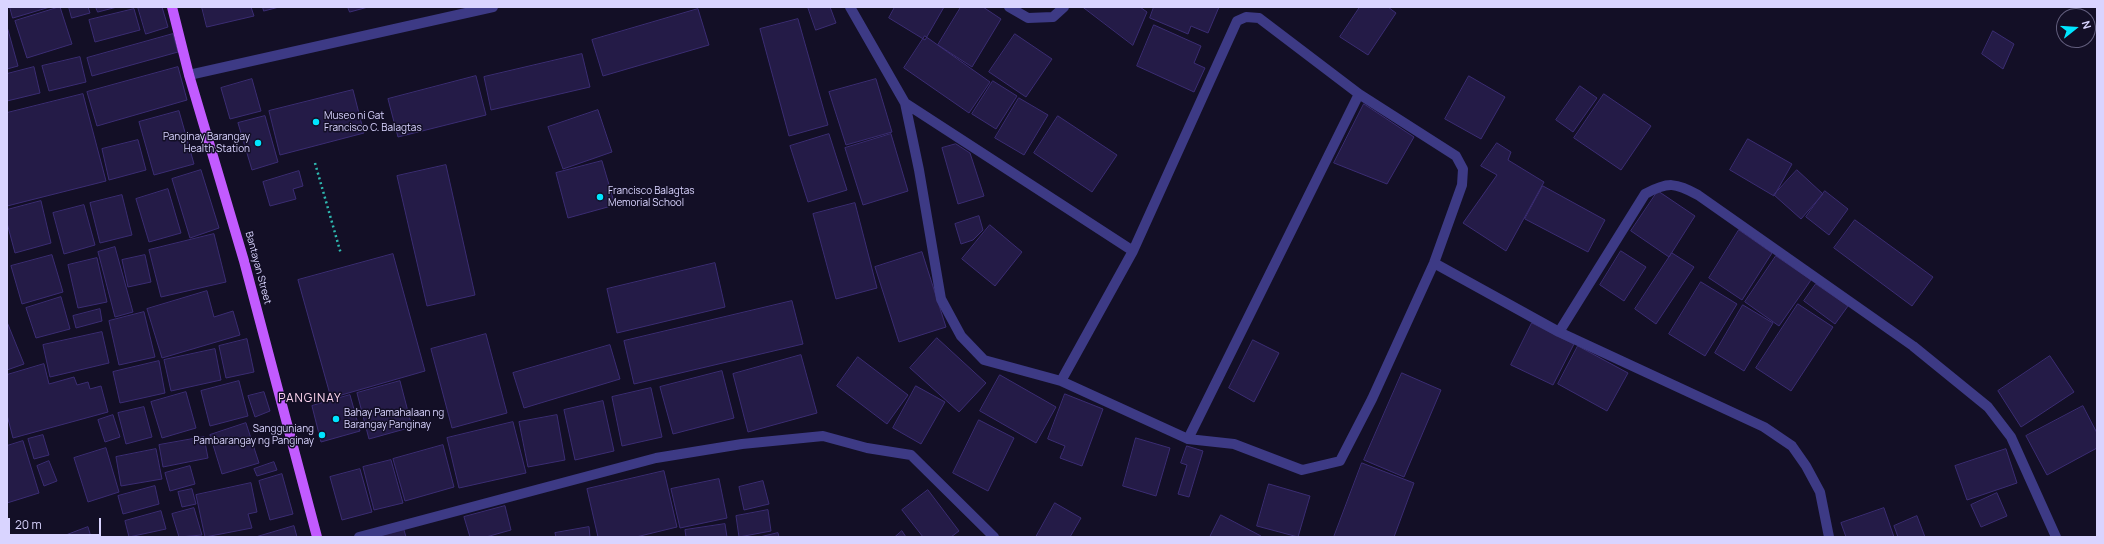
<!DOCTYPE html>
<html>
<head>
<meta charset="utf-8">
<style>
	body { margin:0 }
	#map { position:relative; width:2104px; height:544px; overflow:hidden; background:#130f26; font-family:Manrope,sans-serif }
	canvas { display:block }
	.frame { position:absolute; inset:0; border:8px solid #d9d4ff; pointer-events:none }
	.north { position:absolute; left:2056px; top:8px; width:40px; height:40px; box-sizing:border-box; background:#130f26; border:1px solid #625e7d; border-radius:50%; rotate:73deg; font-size:11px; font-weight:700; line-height:16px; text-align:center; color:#d9d4ff }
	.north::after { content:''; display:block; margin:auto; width:14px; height:18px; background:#00e5ff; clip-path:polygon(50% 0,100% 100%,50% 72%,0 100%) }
	.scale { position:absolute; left:8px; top:518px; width:93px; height:18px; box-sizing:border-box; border:2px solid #d9d4ff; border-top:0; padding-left:5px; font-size:12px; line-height:14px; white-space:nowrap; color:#d9d4ff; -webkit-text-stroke:3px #130f26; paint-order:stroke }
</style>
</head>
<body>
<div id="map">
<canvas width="2104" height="544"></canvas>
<div class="frame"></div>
<div class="north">N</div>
<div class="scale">20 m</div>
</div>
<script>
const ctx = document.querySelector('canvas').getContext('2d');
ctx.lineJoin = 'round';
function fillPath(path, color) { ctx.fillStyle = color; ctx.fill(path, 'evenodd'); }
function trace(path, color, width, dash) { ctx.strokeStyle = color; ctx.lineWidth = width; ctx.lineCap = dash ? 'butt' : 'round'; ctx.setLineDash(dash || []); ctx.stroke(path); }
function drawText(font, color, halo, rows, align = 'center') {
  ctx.font = font + ' Manrope,sans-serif'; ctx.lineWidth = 3; ctx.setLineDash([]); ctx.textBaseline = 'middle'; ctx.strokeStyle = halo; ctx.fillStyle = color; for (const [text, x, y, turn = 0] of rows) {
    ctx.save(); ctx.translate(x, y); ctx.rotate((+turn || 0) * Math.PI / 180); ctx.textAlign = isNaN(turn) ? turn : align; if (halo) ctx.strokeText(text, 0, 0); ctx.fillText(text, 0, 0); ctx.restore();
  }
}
const building = new Path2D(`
	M10,7H50L13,18Z
	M60,7L72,44L27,58L15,21Z
	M69,7H88L90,13L72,18Z
	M96,7H117L98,12Z
	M138,7H162L168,27L146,34Z
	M202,7H251L254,16L207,27Z
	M263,7H279L264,11Z
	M348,7H368L350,12Z
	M808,7H830L836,23L816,30Z
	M895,7H944L925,40L889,18Z
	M961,7H983L1001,19L972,67L938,45Z
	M1083,7H1140L1147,12L1133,45Z
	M1154,7H1219L1208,33L1191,26L1188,34L1150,18Z
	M1360,7H1388L1396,13L1368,55L1340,37Z
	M134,9L140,30L95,42L89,20Z
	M698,9L709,45L603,76L592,40Z
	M798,19L828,125L789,136L760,29Z
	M1154,25L1201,46L1194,63L1205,68L1194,92L1137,66Z
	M8,30L18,66L7,69V31Z
	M1993,31L2014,44L2003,69L1982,54Z
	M173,34L178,52L92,76L87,58Z
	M1015,34L1052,59L1026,97L989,72Z
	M925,36L990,82L969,113L904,68Z
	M582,54L590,87L491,110L484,77Z
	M80,57L86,82L49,91L42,66Z
	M34,67L40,93L7,101V74Z
	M178,67L187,100L97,126L87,92Z
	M476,76L486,115L398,137L388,99Z
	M1469,76L1505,97L1481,139L1445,119Z
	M252,79L261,111L230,119L221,88Z
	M876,79L892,132L846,145L829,92Z
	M993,81L1017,96L996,129L972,114Z
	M1580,86L1597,98L1573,132L1556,120Z
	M353,90L364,133L280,155L269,111Z
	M83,94L106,181L7,206V113Z
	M1604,94L1651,126L1621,170L1574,138Z
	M1019,98L1048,115L1024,155L995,138Z
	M1364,104L1414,137L1387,184L1334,163Z
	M598,110L612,152L563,169L548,127Z
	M179,111L194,164L154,175L139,122Z
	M265,116L278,162L252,170L238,123Z
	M1058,116L1117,155L1092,192L1034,153Z
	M829,134L847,190L808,202L790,146Z
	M891,134L908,191L863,205L845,148Z
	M1748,139L1792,164L1774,196L1730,170Z
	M138,140L146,170L109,180L102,149Z
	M1497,143L1511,152L1508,160L1544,182L1506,251L1463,223L1497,175L1481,166Z
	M956,144L970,153L984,196L958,204L942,148Z
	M602,161L615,205L568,218L556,173Z
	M446,165L475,295L427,306L397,176Z
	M201,170L219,228L190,238L172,179Z
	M1797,170L1823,194L1801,219L1774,195Z
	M299,171L303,186L293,189L296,199L270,206L263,182Z
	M1543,186L1605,220L1588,252L1525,219Z
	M168,189L181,233L149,242L136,199Z
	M1658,191L1695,216L1669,257L1631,231Z
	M1825,191L1848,209L1829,235L1806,217Z
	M122,195L132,235L100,243L90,203Z
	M41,201L51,243L15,253L7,223V210Z
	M855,203L877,288L836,299L813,214Z
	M84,205L95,245L64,254L53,213Z
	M979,216L983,230L973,240L961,244L955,224Z
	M1855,220L1933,277L1912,306L1834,248Z
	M990,225L1022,252L995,286L962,259Z
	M1739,230L1772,253L1742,300L1709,278Z
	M214,234L226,282L161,297L149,250Z
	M115,247L133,312L115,317L98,252Z
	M1621,251L1646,267L1624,301L1600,285Z
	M922,252L946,327L899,342L875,267Z
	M1672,253L1694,267L1656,324L1635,309Z
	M393,254L425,371L331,398L298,280Z
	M52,255L63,292L22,304L11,266Z
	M145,255L151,282L128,287L122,260Z
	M1776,256L1811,280L1779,326L1745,302Z
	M97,258L107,302L78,308L68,265Z
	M715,263L725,307L617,333L607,289Z
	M1701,282L1737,304L1705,356L1669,334Z
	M1816,284L1848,306L1835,324L1804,301Z
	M207,291L214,317L233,311L240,335L162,358L147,309Z
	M61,297L70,329L36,338L26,308Z
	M792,301L803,344L634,384L624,341Z
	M1798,304L1833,327L1791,391L1756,368Z
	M1743,305L1773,323L1744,371L1715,353Z
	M100,309L102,321L76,328L73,316Z
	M144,312L155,357L119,365L109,321Z
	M7,322L24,364L7,370Z
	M1532,323L1574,344L1553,385L1511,365Z
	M102,332L109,363L50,377L43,345Z
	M486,334L507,413L452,428L431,349Z
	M937,338L986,383L959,412L910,368Z
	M247,339L254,372L226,378L219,346Z
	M1253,340L1279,353L1254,402L1229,388Z
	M610,345L620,379L524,408L513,373Z
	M1578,346L1628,373L1607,411L1558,384Z
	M215,349L221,380L171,391L164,360Z
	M801,355L817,413L748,432L733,374Z
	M2050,356L2074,392L2021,427L1998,391Z
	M858,357L908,395L887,424L837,386Z
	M159,361L165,393L120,403L113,372Z
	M44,364L49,384L74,377L77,385L88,382L90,389L101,386L108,412L13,438L7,415V375Z
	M722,371L734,418L673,434L660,387Z
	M1402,373L1441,390L1404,477L1364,460Z
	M1000,375L1056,407L1036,443L980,411Z
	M239,381L248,416L210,426L201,391Z
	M400,381L412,427L369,439L357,393Z
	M916,386L945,402L921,444L893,428Z
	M651,388L662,437L622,446L612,397Z
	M186,392L196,428L162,438L151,402Z
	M264,392L270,411L255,417L248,396Z
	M1065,394L1103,409L1082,466L1060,458L1065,446L1048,439Z
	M350,395L360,431L321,442L312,406Z
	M603,401L614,451L575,460L564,410Z
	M2083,406L2097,433V448L2047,475L2026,436Z
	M144,407L152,437L126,444L118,413Z
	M113,415L120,437L105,442L98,420Z
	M557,415L565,460L528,467L519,422Z
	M979,420L1014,438L988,491L953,473Z
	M513,422L526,473L459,488L447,438Z
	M246,423L259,463L222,474L210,435Z
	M43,435L49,455L34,459L28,439Z
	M204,437L208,458L163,467L159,445Z
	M1136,438L1170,448L1156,496L1123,486Z
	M23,441L39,493L7,503V446Z
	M443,445L454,487L405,501L393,459Z
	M1187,446L1203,451L1189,497L1178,494L1187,465L1181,463Z
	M106,448L119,492L88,502L74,458Z
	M156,449L162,479L121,486L116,457Z
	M2006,449L2017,483L1967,500L1955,466Z
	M391,460L403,503L374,510L363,467Z
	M49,461L57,481L44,486L37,466Z
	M274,462L277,470L257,476L254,469Z
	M1362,463L1414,483L1394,537H1334Z
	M190,466L195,484L170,491L165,473Z
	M360,469L372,512L342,520L330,477Z
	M664,471L677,527L636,537H598L587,489Z
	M282,474L293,514L270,520L259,481Z
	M719,479L727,518L680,528L671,489Z
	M763,481L769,504L744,510L739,487Z
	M251,483L257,512L248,514L252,528L205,537L196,495Z
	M1269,484L1310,496L1298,537L1257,526Z
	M155,486L159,504L123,514L118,496Z
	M192,489L196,504L182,507L178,492Z
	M928,490L959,531L951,537H923L902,510Z
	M1997,493L2007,516L1981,527L1971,505Z
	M1055,503L1081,518L1070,537H1036Z
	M505,506L511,530L486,537H470L464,517Z
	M194,508L202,535L179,537L172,514Z
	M1884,508L1894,537H1846L1841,523Z
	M768,510L771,531L739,537L736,516Z
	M161,511L166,529L129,537L125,521Z
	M1221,515L1261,536V537H1210Z
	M1917,516L1925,537H1898L1894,526Z
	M725,524L727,537H686L685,530Z
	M294,526L297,537H256Z
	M88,527L91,537H61Z
	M589,527L590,537H556L555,533Z
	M404,530L406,537H375Z
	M902,531L906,537H895Z
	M778,533L779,537H760Z`);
const path = new Path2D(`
	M315,163L341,254`);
const minor = new Path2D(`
	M850,7L905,103L919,170L941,299L961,336L984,360L1061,381L1188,439L1234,444L1302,470L1340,461L1372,399L1434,263L1462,185L1463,169L1456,156L1359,94L1259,18L1246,17L1237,21L1133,251L1061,381
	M1009,7L1028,18L1053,17L1064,7
	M189,75L493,7
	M905,103L1133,251
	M1434,263L1559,332L1764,427L1792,446L1806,466L1820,492L1829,537
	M1559,332L1645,194C1669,181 1675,183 1698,195L1913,346L1988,407L2011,437L2056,537
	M1188,439L1359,94
	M359,537L656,458L742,444L823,436L867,448L911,455L994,537`);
const major = new Path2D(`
	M172,7L189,75L244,261L317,537`);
const markers = [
	[316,122,4,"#00e5ff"],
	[258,143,4,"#00e5ff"],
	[600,197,4,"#00e5ff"],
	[336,419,4,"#00e5ff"],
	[322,435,4,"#00e5ff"]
];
const poiNames = [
	["Museo ni Gat",324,116],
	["Francisco C. Balagtas",324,128],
	["Panginay Barangay",250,137,"right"],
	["Health Station",250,149,"right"],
	["Francisco Balagtas",608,191],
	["Memorial School",608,203],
	["Bahay Pamahalaan ng",344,413],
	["Barangay Panginay",344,425],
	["Sangguniang",314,429,"right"],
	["Pambarangay ng Panginay",314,441,"right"]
];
const streetNames = [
	["Bantayan Street",258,268,75]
];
const quarterNames = [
	["PANGINAY",310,399]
];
fillPath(building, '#241b47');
trace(building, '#3b2d73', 1);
trace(path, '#2fb8b0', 2.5, [2, 3]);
trace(minor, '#3d3a85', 10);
trace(major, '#c25bff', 10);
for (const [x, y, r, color] of markers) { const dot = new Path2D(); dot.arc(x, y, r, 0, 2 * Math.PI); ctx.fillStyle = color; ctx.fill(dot); trace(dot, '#130f26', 1.5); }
drawText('10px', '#d9d4ff', '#130f26', poiNames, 'left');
drawText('10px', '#d9d4ff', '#130f26', streetNames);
ctx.letterSpacing = '1px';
drawText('12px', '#ffd6f0', '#130f26', quarterNames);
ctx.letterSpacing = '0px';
</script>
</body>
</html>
